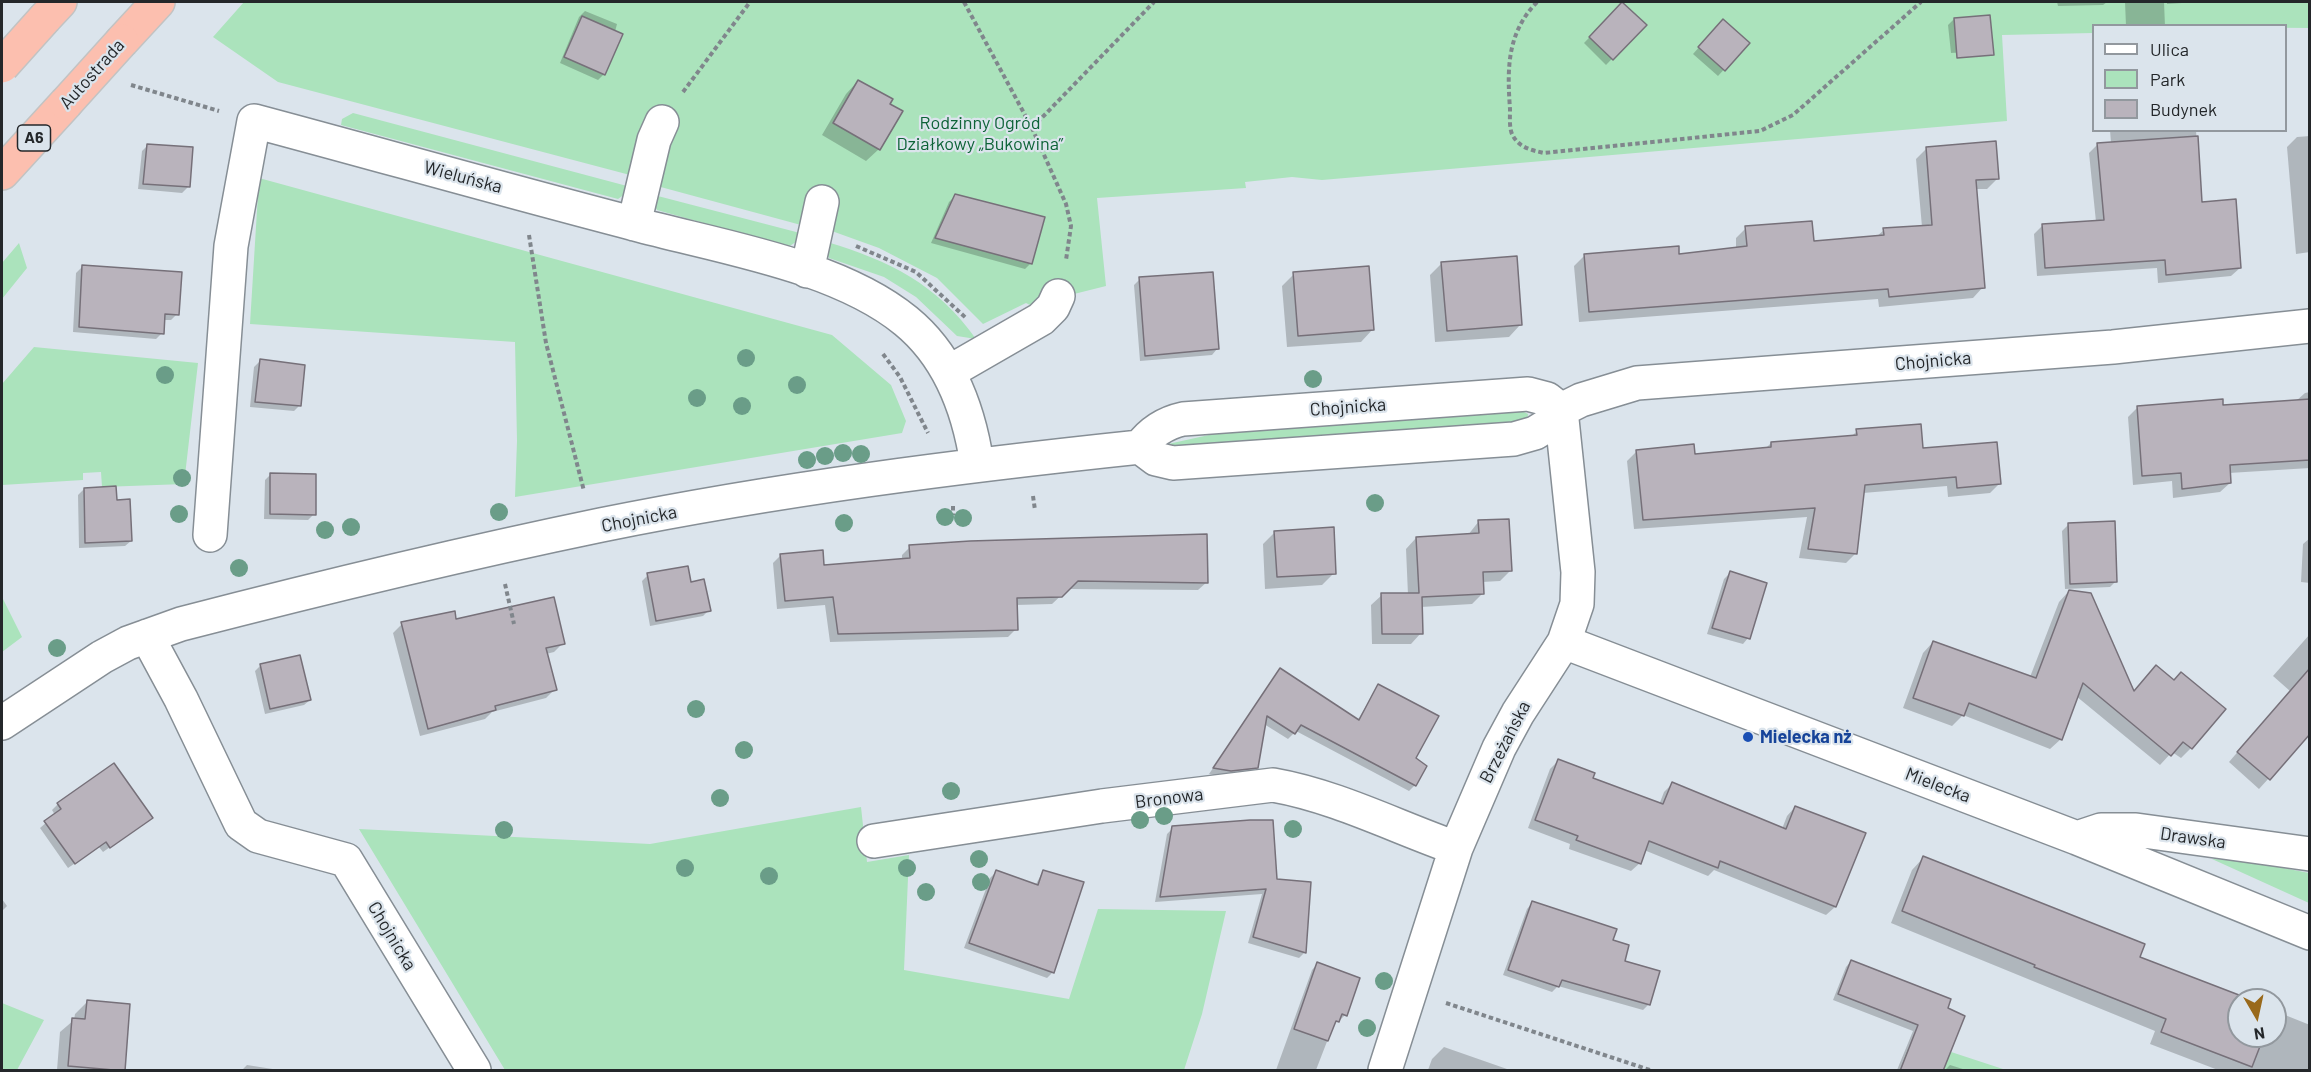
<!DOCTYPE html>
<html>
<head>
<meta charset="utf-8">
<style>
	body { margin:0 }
	#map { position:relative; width:2311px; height:1072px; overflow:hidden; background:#dbe4ec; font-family:Barlow,sans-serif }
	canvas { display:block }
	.frame { position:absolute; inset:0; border:3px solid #24272a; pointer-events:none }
	.legend { position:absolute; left:2092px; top:24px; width:195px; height:108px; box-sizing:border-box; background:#dbe4ec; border:2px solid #92989e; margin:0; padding:8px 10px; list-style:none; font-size:18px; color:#24272a }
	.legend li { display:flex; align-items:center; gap:12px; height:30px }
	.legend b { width:30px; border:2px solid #92989e }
	.north { position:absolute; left:2227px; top:988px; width:60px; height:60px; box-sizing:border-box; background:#dbe4ec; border:2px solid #92989e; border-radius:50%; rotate:171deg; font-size:16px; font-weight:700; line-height:24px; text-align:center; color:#24272a }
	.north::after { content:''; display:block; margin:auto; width:21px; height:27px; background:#99691b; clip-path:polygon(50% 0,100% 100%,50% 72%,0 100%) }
</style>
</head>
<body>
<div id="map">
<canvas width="2311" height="1072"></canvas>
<div class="frame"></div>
<ul class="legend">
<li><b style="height:8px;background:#fff"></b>Ulica</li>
<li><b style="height:16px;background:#abe3bc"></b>Park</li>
<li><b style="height:16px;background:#b9b3bc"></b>Budynek</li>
</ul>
<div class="north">N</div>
</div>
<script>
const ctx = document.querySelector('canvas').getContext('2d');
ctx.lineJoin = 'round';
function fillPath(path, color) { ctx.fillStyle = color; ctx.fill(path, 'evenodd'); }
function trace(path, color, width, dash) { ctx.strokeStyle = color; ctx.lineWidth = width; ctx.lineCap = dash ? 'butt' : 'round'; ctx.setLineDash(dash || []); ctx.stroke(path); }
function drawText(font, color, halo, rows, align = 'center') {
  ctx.font = font + ' Barlow,sans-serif'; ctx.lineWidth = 4.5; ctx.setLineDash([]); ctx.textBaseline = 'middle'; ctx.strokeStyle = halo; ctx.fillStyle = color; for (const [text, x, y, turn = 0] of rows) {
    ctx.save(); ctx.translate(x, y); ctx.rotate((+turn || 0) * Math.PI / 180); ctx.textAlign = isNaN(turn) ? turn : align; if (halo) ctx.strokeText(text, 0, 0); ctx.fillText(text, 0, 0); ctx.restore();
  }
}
const green = new Path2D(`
	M244,2H2310L2309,28L2094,26L2093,33L2002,35L2007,121L1322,180L1292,177L1245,182L1246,188L1097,198L1106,286L1030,305L1026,303L983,324L937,278L879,248L829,230L801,225L657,186L630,175L278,82L213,37Z
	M353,113L627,186L625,194L618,199L341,125L342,119Z
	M259,178L832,335L891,385L906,421L902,433L515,497L517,441L515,342L250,324Z
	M654,195L800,233L799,240L788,247L657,210L652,202Z
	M827,242C890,261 937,284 976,339L957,336L916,297L884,277L829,258L825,249Z
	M19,243L27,268L2,299V263Z
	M34,347L198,363L184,484L102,487L101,472L83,473V480L2,485V384Z
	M1520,410L1528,414L1527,422L1175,448L1159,446L1218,433Z
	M2,597L22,637L2,652Z
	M861,807L867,862L909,855L904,970L1069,999L1098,909L1226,911L1202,1014L1184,1070H505L359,829L650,844Z
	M2212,859L2243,860L2309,873V903Z
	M2,1003L44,1020L17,1070H2Z
	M1908,1049L1945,1050L2006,1070H1900Z`);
const shadow = new Path2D(`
	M2057,2H2107L2103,5L2058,6Z
	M2125,2H2164L2165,26H2126Z
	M2167,2H2197L2167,4Z
	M1622,4L1645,25L1606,65L1584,43Z
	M585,11L617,24L604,74L598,80L560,63L579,17Z
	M1954,19L1986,51L1951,53L1948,25Z
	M1718,26L1748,43L1718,76L1693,54Z
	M858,81L891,100L888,105L900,112L879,149L866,161L822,135L846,94Z
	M2110,130H2196L2201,204L2240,268L2231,276L2158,283L2157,268L2037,276L2034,234L2043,225L2096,222L2089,153L2098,144L2111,143Z
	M2310,136V252L2296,254L2287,147L2297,137Z
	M148,145L188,187L182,193L138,189L142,151Z
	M1927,148L1998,178L1987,189H1976L1983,287L1973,298L1879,307L1878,299L1579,322L1574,266L1585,255H1678L1736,249V238L1746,228L1812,242L1876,237L1884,230L1922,227L1916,159Z
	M955,196L1031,263L1025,269L931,243L949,202Z
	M1442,263L1521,324L1509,337L1435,342L1430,275Z
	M82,267L177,314L171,320H163L162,333L156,339L73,332L76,273Z
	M1294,274L1373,329L1361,342L1287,347L1282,286Z
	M1140,279L1217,349L1212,355L1140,361L1134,285Z
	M260,361L300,405L294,411L250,407L254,367Z
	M2310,392V468L2229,473L2230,483L2220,492L2173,498L2172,481L2133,485L2128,417L2137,408L2222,407L2296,401L2305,393Z
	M1857,431L1921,449L1999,484L1990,493L1948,497L1947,486L1863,493L1856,553L1846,563L1799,558L1807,517L1634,529L1627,461L1637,451L1694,456L1765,449L1771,443L1851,437Z
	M271,474L314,514L308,520L264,519L265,480Z
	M84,489L115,502L131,541L125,546L79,548L78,495Z
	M1479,521L1510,571L1500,581L1482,582L1483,593L1472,604L1421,607V633L1411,644H1372L1371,605L1382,595H1408L1406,549L1416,538L1468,535Z
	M2068,525L2116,581L2110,587L2065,589L2062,531Z
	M1275,532L1334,573L1322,585L1265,589L1263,544Z
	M2310,538V583L2301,582L2303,544Z
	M910,547L1207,582L1198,590L1068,589L1052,604L1016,605V629L1008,637L830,642L825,605L777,609L773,563L781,555L822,567L902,560V555Z
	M1730,573L1748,638L1743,644L1707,634L1724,579Z
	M648,575L690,584L709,610L703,616L650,626L642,581Z
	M2069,591L2133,692L2156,667L2191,748L2181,758L2172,752L2160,765L2076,696L2061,739L2050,749L1963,715L1952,726L1903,708L1923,653L1933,642L2030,677L2059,602Z
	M402,624L563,643L554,652L546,654L555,689L546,698L492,712L485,719L420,736L393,633Z
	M2310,634V733L2259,789L2229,762L2290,691L2273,676Z
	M261,665L310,700L304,705L265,714L255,671Z
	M1275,676L1357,721L1378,686L1414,759L1415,785L1409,791L1296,731L1288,739L1264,724L1257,767L1251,773L1224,777L1209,774Z
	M1558,761L1591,779L1659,805L1664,792L1672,784L1782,829L1787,816L1795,807L1864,834L1835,907L1826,915L1714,870L1708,876L1644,850L1640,863L1631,871L1569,849L1570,844L1528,828L1550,769Z
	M114,765L151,818L103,852L99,847L68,868L40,828L55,815L52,810L58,804Z
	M1173,828L1276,881L1305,952L1299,958L1248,943L1262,894L1155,902L1167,834Z
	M1923,858L2138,958L2246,1000H2239V1036H2275V1011L2310,1025V1070H2218L2150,1044L2155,1031L1891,923L1912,870Z
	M1043,871L1082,883L1052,973L1047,978L964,948L990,878L996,872L1035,886Z
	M2,899L7,906L2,911Z
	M1532,903L1611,941L1649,1004L1643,1010L1558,986L1552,992L1503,975L1527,909Z
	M1851,961L1946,1009L1941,1070H1897L1913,1031L1833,1000L1846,967Z
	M1317,964L1345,1015L1339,1021L1337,1019L1333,1026L1316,1070H1276L1312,970Z
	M87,1002L123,1070H57L60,1032L74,1020L75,1014Z
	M1444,1047L1507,1069L1506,1070H1428L1432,1059Z
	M247,1065L279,1070H242Z
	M1950,1065L1966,1070H1945Z`);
const building = new Path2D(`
	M1622,2L1647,25L1613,60L1589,37Z
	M1990,15L1994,55L1957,58L1954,18Z
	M582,16L623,34L605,75L564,57Z
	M1723,19L1750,43L1725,71L1698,47Z
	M858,80L893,99L890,104L903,111L880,150L833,123Z
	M2198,136L2202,202L2236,199L2241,268L2166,275L2165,260L2045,268L2042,224L2104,220L2097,143Z
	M1996,141L1999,179L1976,180L1985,288L1889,297L1888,289L1589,312L1584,254L1679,246V254L1747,246L1745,226L1812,221L1814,241L1884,235L1883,228L1932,225L1926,147Z
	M147,144L193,147L190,187L143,184Z
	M955,194L1045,217L1032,264L935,238Z
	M1517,256L1522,325L1447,331L1441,262Z
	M82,265L182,272L179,315L165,314L164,334L79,327Z
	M1369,266L1374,330L1298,336L1293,272Z
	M1213,272L1219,349L1145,356L1139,277Z
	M260,359L305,365L301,406L255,402Z
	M2223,399V405L2310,399V460L2230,465L2231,483L2182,489L2181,473L2142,476L2137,406Z
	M1921,424L1923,448L1997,442L2001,484L1957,488L1956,477L1865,485L1857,554L1808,549L1815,508L1643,520L1636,450L1694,444L1695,454L1771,447V442L1857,435L1856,429Z
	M270,473L316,474V515L270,514Z
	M116,486L117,500L130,499L132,541L85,543L84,488Z
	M1509,519L1512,571L1483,572L1484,594L1422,597L1423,634H1382L1381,593H1419L1416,537L1479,533L1478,520Z
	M2115,521L2117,582L2070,584L2068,523Z
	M1334,527L1336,574L1277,577L1274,531Z
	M1207,534L1208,583L1078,581L1062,597L1017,598L1018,630L838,634L833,597L785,601L780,554L823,550L824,565L910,558L909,545L970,541Z
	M688,566L691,582L704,579L711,611L656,621L647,573Z
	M1730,571L1767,583L1750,639L1712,628Z
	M2069,590L2091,593L2134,691L2156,665L2174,680L2181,672L2226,709L2192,749L2183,742L2171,756L2083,683L2062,740L1969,703L1964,716L1913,698L1933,641L2036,678Z
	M554,597L565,644L546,648L557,690L495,706L496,710L428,729L401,622L455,611L456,619Z
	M300,655L311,700L270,709L260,664Z
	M1280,668L1359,720L1378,684L1439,716L1416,758L1427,766L1416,786L1301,725L1295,734L1267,716L1258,768L1231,771L1213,768Z
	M2310,668V734L2270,780L2237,752Z
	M1558,759L1595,773L1593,778L1663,804L1672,782L1786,829L1795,806L1866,833L1836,907L1720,861L1718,868L1649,841L1641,864L1576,840L1578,836L1535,820Z
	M114,763L153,818L110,848L106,842L75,864L44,821L61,809L57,803Z
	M1250,820H1273L1277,879L1311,882L1306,953L1253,937L1266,889L1160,897L1172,826Z
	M1923,856L2145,944L2140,957L2252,1000H2239V1036H2264L2252,1067L2161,1032L2166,1019L2034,967L2035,965L1902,911Z
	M996,870L1038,885L1043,870L1084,882L1054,973L969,943Z
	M1532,901L1617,929L1613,940L1629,945L1625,961L1660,971L1650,1005L1562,980L1559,987L1508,970Z
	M1851,960L1951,999L1948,1008L1965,1016L1943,1071H1900L1918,1025L1838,994Z
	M1317,962L1360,978L1347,1016L1342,1014L1339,1022L1336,1021L1328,1041L1294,1029Z
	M87,1000L130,1004L125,1071L68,1066L72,1018L85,1019Z`);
const path = new Path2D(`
	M964,2L1032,128L1066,204L1071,226L1066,260
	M1537,2C1507,33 1507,68 1510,109C1510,117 1509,130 1513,136C1520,148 1531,150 1544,153L1760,131L1793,115L1921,2
	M131,85L219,111
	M683,92L750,2
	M1032,128L1154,2
	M529,235L546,343L584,491
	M856,246L916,272L966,318
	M883,354L900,377L928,433
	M1033,496L1035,510
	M953,506V515
	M505,584L514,624
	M1446,1003L1650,1070`);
const minor = new Path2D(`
	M634,224L654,140L662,122
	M807,271L822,202
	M949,372L1041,319L1053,307L1058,296
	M1140,447L1156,459L1173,463L1514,439L1535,433L1548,425L1561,410L1581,400L1637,383L2113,347L2310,326
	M210,535L231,246L254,121C381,155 508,191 635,224C720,247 838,265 906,321C950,357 969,410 977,464
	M147,636L181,699L241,824L258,836L346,860L474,1070
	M1564,642L2077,838L2310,933
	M2,723L102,657L128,643L181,624C320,588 461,554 601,525C779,489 959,466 1140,447C1151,432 1165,423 1183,419L1528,394L1547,399L1561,410
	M2077,838L2101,830H2136L2310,854
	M874,841L1102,806L1273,785C1336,796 1396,827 1456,848
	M1385,1070L1456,848L1499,748L1518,713L1564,642L1577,604L1578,572L1561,410`);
const highway = new Path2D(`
	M45,18L60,2
	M122,41L158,2
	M2,173L66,103`);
const highwayBridge = new Path2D(`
	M2,66L45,18
	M66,103L122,41`);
const trees = [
	[746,358],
	[165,375],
	[1313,379],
	[797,385],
	[697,398],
	[742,406],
	[843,453],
	[861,454],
	[825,456],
	[807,460],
	[182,478],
	[1375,503],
	[499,512],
	[179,514],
	[945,517],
	[963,518],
	[844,523],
	[351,527],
	[325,530],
	[239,568],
	[57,648],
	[696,709],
	[744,750],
	[951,791],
	[720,798],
	[1164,816],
	[1140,820],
	[1293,829],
	[504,830],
	[979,859],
	[685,868],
	[907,868],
	[769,876],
	[981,882],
	[926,892],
	[1384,981],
	[1367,1028]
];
const markers = [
	[1748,737,6,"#1a4fb4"]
];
const shields = [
	[34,138,33]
];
const shieldNames = [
	["A6",34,138]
];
const streetNames = [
	["Autostrada",92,74,-48],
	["Wieluńska",463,177,15],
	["Chojnicka",1933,361,-5],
	["Chojnicka",1348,407,-4],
	["Chojnicka",639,519,-11],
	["Brzeżańska",1505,742,-63],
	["Mielecka",1938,785,21],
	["Bronowa",1169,798,-7],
	["Drawska",2193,838,8],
	["Chojnicka",392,936,59]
];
const parkNames = [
	["Rodzinny Ogród",980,123],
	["Działkowy „Bukowina”",980,144]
];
const transitNames = [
	["Mielecka nż",1760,737]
];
fillPath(green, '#abe3bc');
fillPath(shadow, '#0003');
fillPath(building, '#b9b3bc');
trace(building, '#767079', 1.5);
trace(minor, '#868e95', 36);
trace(highway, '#c2c3c3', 36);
trace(path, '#80868c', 4, [4.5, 3]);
trace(minor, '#fff', 33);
trace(highway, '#fcbfaf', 33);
trace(highwayBridge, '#c2c3c3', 36, []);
trace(highwayBridge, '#fcbfaf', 33);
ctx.fillStyle = '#6a9d88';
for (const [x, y] of trees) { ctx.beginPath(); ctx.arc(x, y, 9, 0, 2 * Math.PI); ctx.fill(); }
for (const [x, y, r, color] of markers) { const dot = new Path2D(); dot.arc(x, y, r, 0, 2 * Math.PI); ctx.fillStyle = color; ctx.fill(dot); trace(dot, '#dbe4ec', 2); }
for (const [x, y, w] of shields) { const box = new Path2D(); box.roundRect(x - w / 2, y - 13, w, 26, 4.5); ctx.fillStyle = '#dbe4ec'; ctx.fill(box); trace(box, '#24272a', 1.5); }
drawText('bold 16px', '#24272a', null, shieldNames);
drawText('18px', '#24272a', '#dbe4ec', streetNames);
drawText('18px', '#0d6337', '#dbe4ec', parkNames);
drawText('bold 18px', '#164399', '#dbe4ec', transitNames, 'left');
</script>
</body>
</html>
